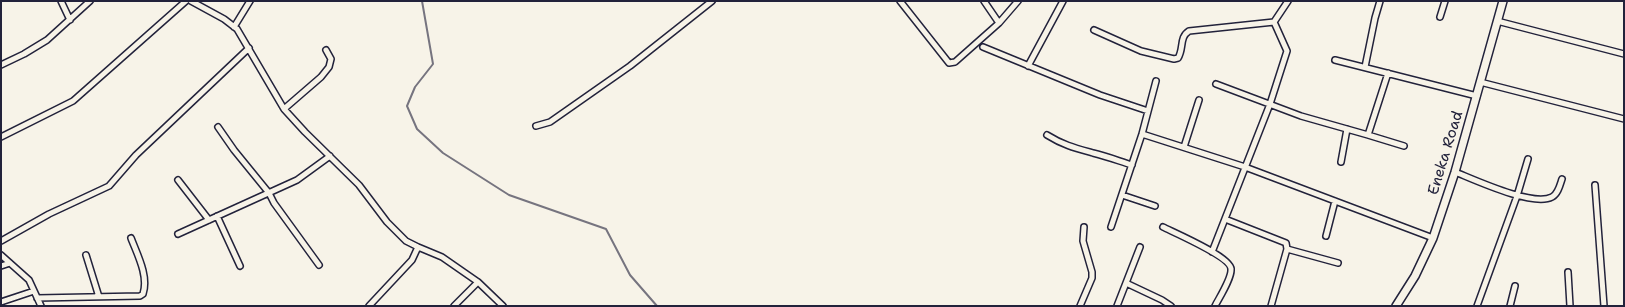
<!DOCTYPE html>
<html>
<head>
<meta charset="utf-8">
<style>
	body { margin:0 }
	#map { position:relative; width:1625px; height:307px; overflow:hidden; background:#f7f3e8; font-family:"Shantell Sans",sans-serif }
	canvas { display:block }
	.frame { position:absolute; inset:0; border:2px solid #22223b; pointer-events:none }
</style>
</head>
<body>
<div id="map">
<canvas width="1625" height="307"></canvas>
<div class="frame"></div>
</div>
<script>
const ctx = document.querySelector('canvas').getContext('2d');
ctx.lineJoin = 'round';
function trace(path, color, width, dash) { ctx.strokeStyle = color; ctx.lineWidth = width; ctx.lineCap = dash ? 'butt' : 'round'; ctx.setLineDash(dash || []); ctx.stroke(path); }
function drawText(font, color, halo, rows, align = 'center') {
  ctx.font = font + ' "Shantell Sans",sans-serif'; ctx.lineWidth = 3.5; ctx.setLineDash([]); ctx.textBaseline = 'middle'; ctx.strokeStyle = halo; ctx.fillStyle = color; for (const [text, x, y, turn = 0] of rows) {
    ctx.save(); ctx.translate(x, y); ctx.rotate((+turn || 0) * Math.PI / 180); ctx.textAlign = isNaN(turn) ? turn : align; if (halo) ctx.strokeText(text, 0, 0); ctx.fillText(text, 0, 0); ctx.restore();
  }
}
const stream = new Path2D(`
	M422,1L433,64L415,87L407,106L417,129L443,153L509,195L606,229L630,275L657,306`);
const street = new Path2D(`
	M61,1L70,20
	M191,1L224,19L237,29L284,109L305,132L359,185L387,222L406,241L418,247L442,257L478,282
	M900,1L949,63L955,62L999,23L1018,1
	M984,1L999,23
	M1440,17L1445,1
	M1497,21L1624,54
	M1274,22L1288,1
	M234,27L250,1
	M1094,30L1141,51L1174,59L1178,58C1184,49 1179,37 1189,31L1274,22
	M983,47L1100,95L1148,111
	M1335,60L1477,96
	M1,65L24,54L47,40L90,1
	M1028,66L1063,1
	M1365,67L1375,18L1380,1
	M1480,82L1624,119
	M1216,84L1301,116L1368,135L1388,73
	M284,109L321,77L329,67L331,59L326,50
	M536,126L550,122L630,66L712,1
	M218,127L234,150L269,193L274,203L319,265
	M1142,134L1245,167L1433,238
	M1047,135C1063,145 1075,148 1093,153C1106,156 1119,161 1132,165
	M1368,135L1404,146
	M1,137L73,101L186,1
	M1184,147L1199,100
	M1341,162L1347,129
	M1455,172C1475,180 1533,207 1552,197C1558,194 1560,185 1562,179
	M178,180L209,220
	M1595,185L1604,306
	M1122,195L1155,206
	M217,216L240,266
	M1225,219L1286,243L1287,249L1271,306
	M1111,227L1142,134L1156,81
	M1163,227C1175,233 1231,257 1231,269C1232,278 1219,298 1215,306
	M178,234L297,180L330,156
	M1326,236L1335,201
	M1,241L49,214L109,186L136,155L249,48
	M1287,249L1338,263
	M1212,252L1270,104L1287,51L1274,22
	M1,255L29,280L41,306
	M86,255L99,297
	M1,266L10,263
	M1568,272L1570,306
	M1126,283L1162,300L1171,306
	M37,298L140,296L143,294C149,276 137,254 131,238
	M1,302L34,291
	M369,306L412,260L418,247
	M454,306L478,282L503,306
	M1080,306L1092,278V272L1083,241L1084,227
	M1117,306L1140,247
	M1477,306L1517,196L1528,159
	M1510,306L1515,286`);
const secondary = new Path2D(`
	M1396,306L1415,276L1433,238L1455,172L1503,1`);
const streetNames = [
	["Eneka Road",1446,153,-73]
];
trace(stream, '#76747f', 2);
trace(street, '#22223b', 8);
trace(secondary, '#22223b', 10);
trace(street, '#f7f3e8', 5);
trace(secondary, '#f7f3e8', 7);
drawText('15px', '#22223b', '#f7f3e8', streetNames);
</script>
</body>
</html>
